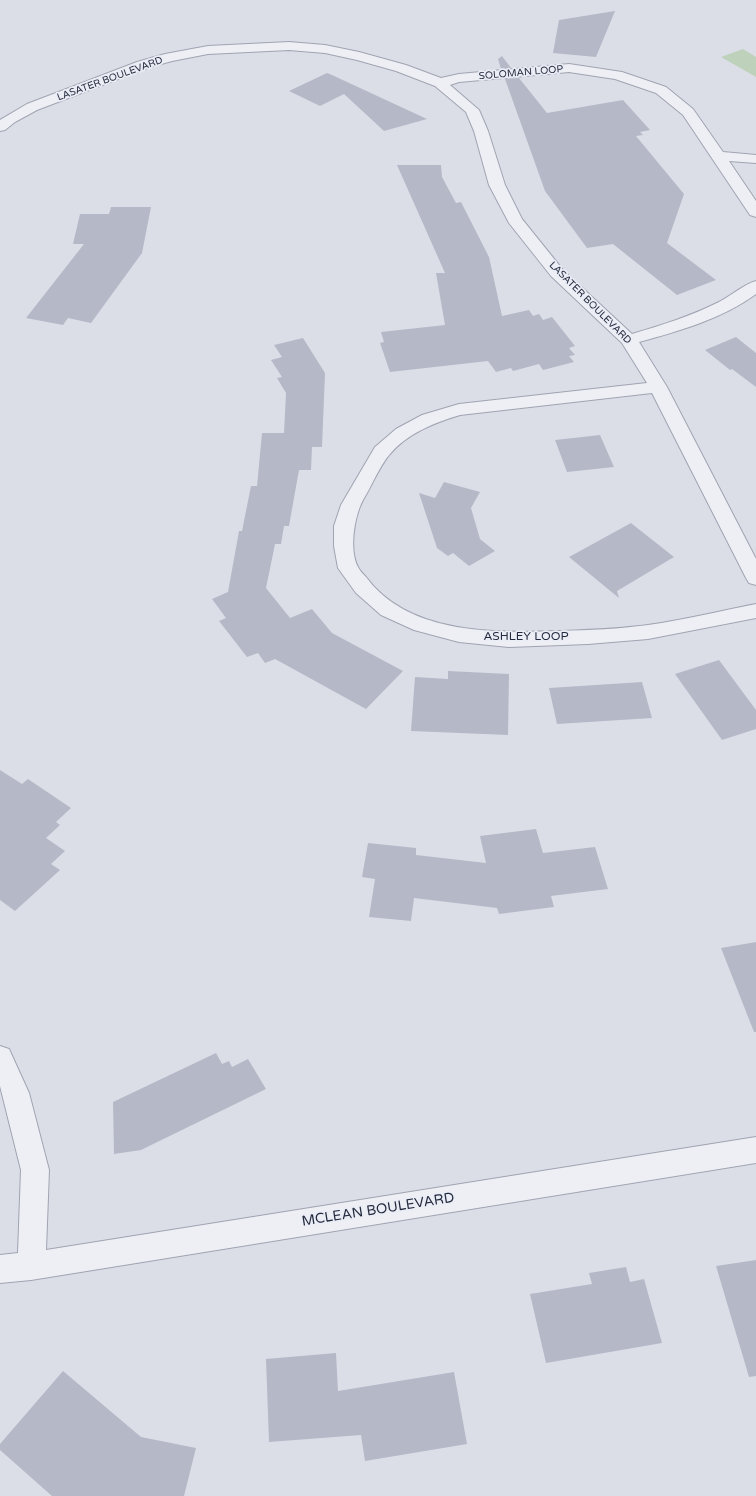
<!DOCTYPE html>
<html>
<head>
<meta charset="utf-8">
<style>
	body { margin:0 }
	canvas { display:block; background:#dbdee7 }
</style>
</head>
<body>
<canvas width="756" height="1496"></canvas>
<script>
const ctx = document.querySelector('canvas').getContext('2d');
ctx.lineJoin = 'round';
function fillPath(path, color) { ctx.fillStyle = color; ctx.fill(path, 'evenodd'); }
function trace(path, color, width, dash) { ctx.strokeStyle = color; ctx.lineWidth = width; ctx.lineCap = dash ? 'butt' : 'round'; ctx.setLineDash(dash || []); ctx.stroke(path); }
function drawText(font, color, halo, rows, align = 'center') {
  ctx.font = font + ' "Varela Round",sans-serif'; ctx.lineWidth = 3.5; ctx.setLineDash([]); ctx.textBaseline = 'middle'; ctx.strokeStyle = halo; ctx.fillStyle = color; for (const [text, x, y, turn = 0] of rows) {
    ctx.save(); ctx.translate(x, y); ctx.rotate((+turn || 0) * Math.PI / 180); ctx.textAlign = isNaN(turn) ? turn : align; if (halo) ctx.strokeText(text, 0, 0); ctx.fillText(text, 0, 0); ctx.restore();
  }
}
const green = new Path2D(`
	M743,49L756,57V77L721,57Z`);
const building = new Path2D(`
	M615,11L596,57L553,53L559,20Z
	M502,56L511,68L501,69L498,59Z
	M327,73L332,75L427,119L384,131L344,94L320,106L289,91Z
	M519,78L547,113L623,100L650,130L640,132L643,135L636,136L684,194L667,243L716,280L677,295L613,244L587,248L545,191L505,79Z
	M397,165H441L442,177L456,203L461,202L489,257L502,316L529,310L533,316L539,314L543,320L552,317L575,346L569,348L575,355L569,356L574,362L543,370L539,364L513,371L511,368L496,372L488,361L390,372L380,343L384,342L381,332L445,325L436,273H445Z
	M111,207H151L142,253L91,323L68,318L63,325L26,318L84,244H73L80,214H109Z
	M736,337L756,353V387L732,369L730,370L705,350Z
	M303,338L325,373L322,447H312L311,470H299L289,526H284L281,544H275L266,588L290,618L312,609L332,633L403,671L366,709L275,659L265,663L258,653L247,657L219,621L226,618L212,599L228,592L239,531H242L251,486H257L262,433H284L286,393L277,378L282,377L271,360L282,357L274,345Z
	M600,435L614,467L567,472L555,440Z
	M444,482L480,492L471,508L480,539L495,551L469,566L453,553L448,556L437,548L419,493L435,498Z
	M631,523L674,557L617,591L619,598L569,557Z
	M719,660L756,710V729L722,740L675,674Z
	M448,671L509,674L508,735L411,731L415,677L448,679Z
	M642,682L652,718L557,724L549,688Z
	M0,770L22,784L28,779L71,808L56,822L60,825L46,838L65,851L51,864L60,870L15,911L0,900Z
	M536,829L543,853L595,847L608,889L551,896L554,907L499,914L497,908L414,898L411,921L369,917L375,879L362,877L368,843L416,848V855L486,863L480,836Z
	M756,942V1032H754L721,948Z
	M216,1053L222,1064L229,1061L232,1067L248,1059L266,1089L141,1150L114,1154L113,1102Z
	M756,1260V1376L749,1377L716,1266Z
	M626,1267L630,1282L644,1279L662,1343L546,1363L530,1294L592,1284L589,1273Z
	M336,1353L338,1391L454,1372L467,1444L365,1461L361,1435L269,1442L266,1359Z
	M63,1371L141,1437L196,1448L184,1496H52L0,1450V1444Z`);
const street = new Path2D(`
	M289,42L325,45L359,52L406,65L441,78L459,74L569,64L622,72L666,87L693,109L723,152L756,155V163L729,161L756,201V217L750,215L683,115L656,93L615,79L569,72L459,82L450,85L479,110L488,131L505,185L522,219L563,270L632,334C662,325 691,316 719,302C731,296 744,284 756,281V294C722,319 679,331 639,342L667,387L756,559V585L749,583L746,578L652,393L460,415C434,423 408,433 390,454C380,465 371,487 363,500C354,517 349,550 358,567C360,571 363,574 366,577C409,635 495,633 560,631C589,630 619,629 648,625C684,620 720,611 756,604V618L648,639L588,644L509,647L459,642L414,630L381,615L356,593L338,568L334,546V526L341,505L375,447L396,429L422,415L459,404L647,383L622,343L551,276L509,223L489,185L474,131L466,112L435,86L396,71L357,60L325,53L289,50L208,54L172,61L147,68L37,110L15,122L5,130L0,131V120L27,104L137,62L165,54L208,46Z
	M0,1046L9,1049L29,1093L49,1170L46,1250L756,1137V1163L31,1280L0,1283V1255L18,1253L21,1170L0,1086Z`);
const farStreetnames = [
	["SOLOMAN LOOP",521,73,-5],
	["LASATER BOULEVARD",110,79,-20],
	["LASATER BOULEVARD",590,303,45]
];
const streetNames = [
	["ASHLEY LOOP",526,637]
];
const nearStreetnames = [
	["MCLEAN BOULEVARD",378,1210,-9]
];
fillPath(green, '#bed1bb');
fillPath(building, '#b5b9c7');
trace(street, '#a0a4b1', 2);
fillPath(street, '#eeeff5');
drawText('10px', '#242a3e', '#eaedf5', farStreetnames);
drawText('12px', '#242a3e', '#eaedf5', streetNames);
drawText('14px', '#242a3e', '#eaedf5', nearStreetnames);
</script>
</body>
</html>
